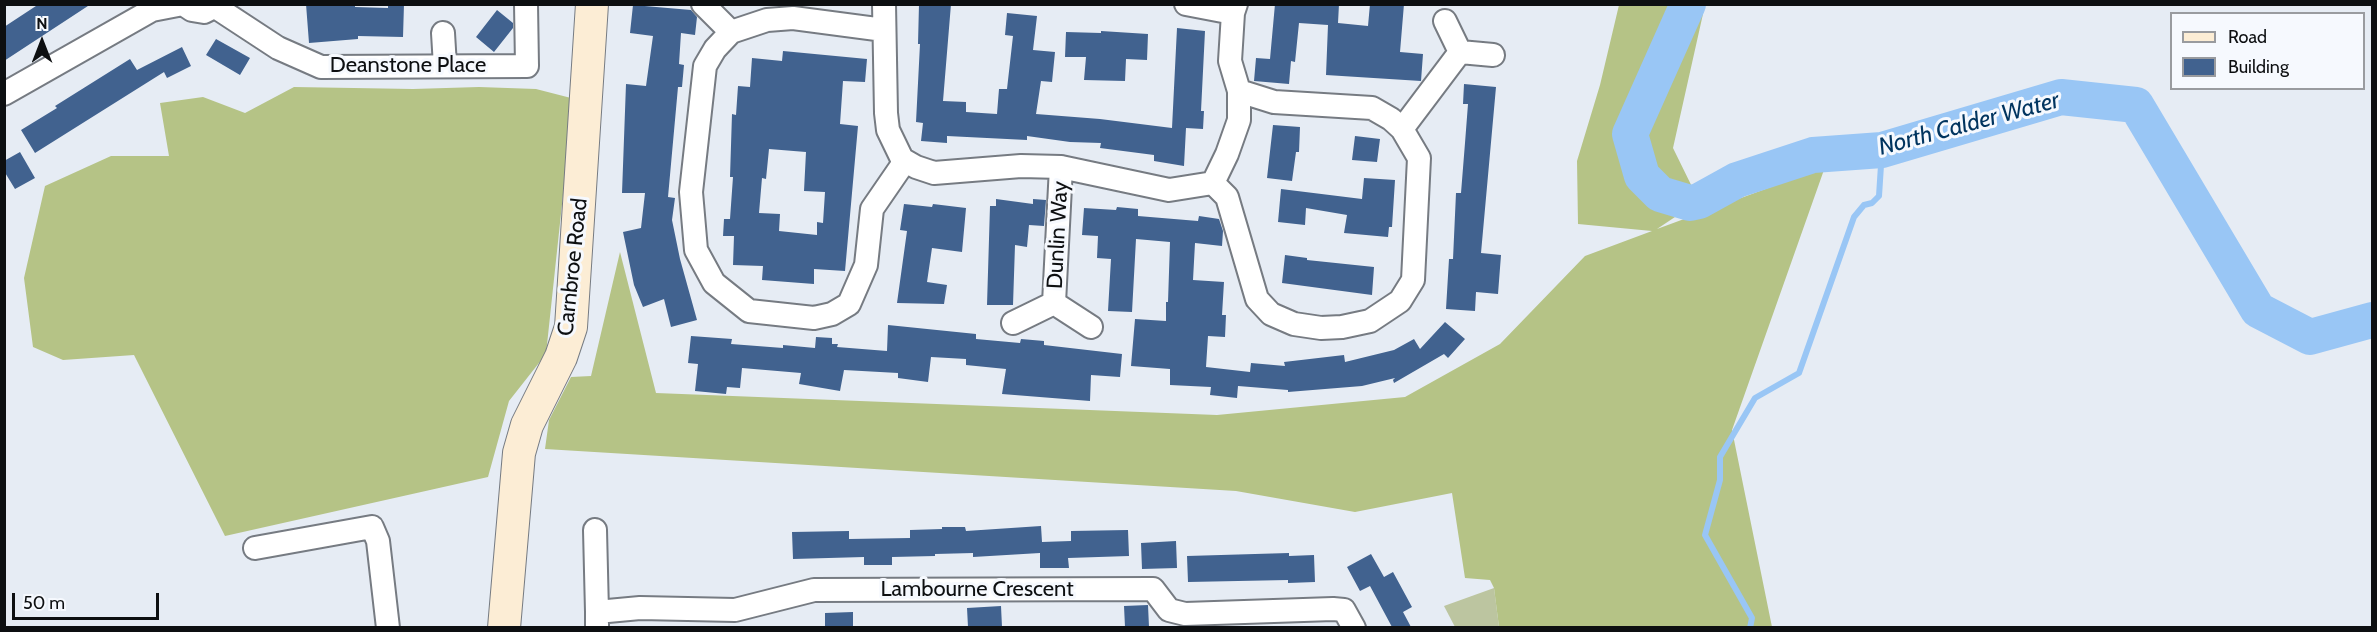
<!DOCTYPE html>
<style>
body{margin:0}
#map{position:relative;width:2377px;height:632px;overflow:hidden;background:#e6ecf4;font-family:Cabin,sans-serif}
canvas{display:block}
.frame{position:absolute;inset:0;border:6px solid #0d0f11;pointer-events:none}
.legend{position:absolute;left:2170px;top:12px;width:195px;height:78px;box-sizing:border-box;background:#f6f9fe;border:2px solid #999b9f;margin:0;padding:8px 10px;list-style:none;font-size:18px;color:#0d0f11}
.legend li{display:flex;align-items:center;gap:12px;height:30px}
.legend b{width:30px;border:2px solid #999b9f}
.north{position:absolute;left:12px;top:12px;width:60px;height:60px;-webkit-text-stroke:4px #f6f9fe;paint-order:stroke;rotate:0deg;font-size:16px;font-weight:700;line-height:24px;text-align:center;color:#0d0f11}
.north::after{content:'';display:block;margin:auto;width:21px;height:27px;background:#0d0f11;clip-path:polygon(50% 0,100% 100%,50% 72%,0 100%)}
.scale{position:absolute;left:12px;top:593px;width:147px;height:27px;box-sizing:border-box;border:3px solid #0d0f11;border-top:0;padding-left:8px;font-size:18px;line-height:21px;white-space:nowrap;color:#0d0f11;-webkit-text-stroke:4px #f6f9fe;paint-order:stroke}
</style>
<div id="map">
<canvas width="2377" height="632"></canvas>
<div class="frame"></div>
<ul class="legend">
<li><b style="height:8px;background:#fcedd5"></b>Road</li>
<li><b style="height:16px;background:#41628f"></b>Building</li>
</ul>
<div class="north">N</div>
<div class="scale">50 m</div>
</div>
<script>
const c = document.querySelector('canvas').getContext('2d');
c.lineJoin = 'round';
function fillPath(path, color) {
  c.fillStyle = color;
  c.fill(path, 'evenodd');
}
function shape(rows) {
  const path = new Path2D();
  for (const r of rows) {
    path.moveTo(r[0], r[1]);
    for (let i = 2; i < r.length; i += 2) path.lineTo(r[i], r[i + 1]);
  }
  return path;
}
function stroke(path, color, width, dash) {
  c.strokeStyle = color;
  c.lineWidth = width;
  c.lineCap = dash ? 'butt' : 'round';
  c.setLineDash(dash || []);
  c.stroke(path);
}
function write(font, color, halo, rows, align = 'center') {
  c.font = font + ' Cabin,sans-serif';
  c.lineWidth = 6;
  c.setLineDash([]);
  c.textBaseline = 'middle';
  c.strokeStyle = halo;
  c.fillStyle = color;
  for (const [text, x, y, turn = 0] of rows) {
    c.save();
    c.translate(x, y);
    c.rotate((+turn || 0) * Math.PI / 180);
    c.textAlign = isNaN(turn) ? turn : align;
    if (halo) c.strokeText(text, 0, 0);
    c.fillText(text, 0, 0);
    c.restore();
  }
}
const green = shape([
 [1494,588,1499,627,1455,627,1444,606]
]);
const forest = shape([
 [1619,5,1705,5,1673,148,1699,201,1657,229,1825,167,1732,430,1772,627,1499,627,1494,588,1490,580,1465,578,1452,493,1355,512,1236,491,545,449,549,420,571,377,591,376,620,252,656,393,1217,415,1405,397,1500,344,1585,256,1652,231,1578,224,1577,161,1600,85],
 [294,87,413,89,479,87,536,89,571,98,568,148,546,354,509,401,488,477,225,536,134,355,63,360,33,347,24,278,45,186,111,156,169,156,160,103,203,97,245,113]
]);
const stream = shape([
 [1750,628,1752,618,1705,535,1720,480,1720,457,1755,398,1799,373,1854,217,1864,205,1872,203,1879,196,1882,150]
]);
const river = shape([
 [1688,4,1630,134,1642,176,1660,194,1690,203,1699,201,1737,180,1813,155,1882,150,2061,97,2136,105,2258,310,2310,337,2372,320]
]);
const building = shape([
 [39,4,91,4,4,61,4,27],
 [306,4,355,4,355,7,388,8,388,4,404,4,403,37,358,36,358,39,309,43],
 [919,4,951,4,943,101,966,102,966,112,997,114,999,89,1007,89,1013,36,1005,35,1007,13,1037,16,1033,50,1055,52,1052,82,1041,81,1036,114,1100,119,1172,128,1177,28,1205,31,1201,111,1204,111,1203,129,1186,128,1184,166,1154,161,1154,155,1100,148,1101,143,1070,142,1027,136,1027,140,947,136,947,143,921,141,923,123,916,122,920,44,918,44],
 [1275,4,1339,4,1338,23,1368,26,1370,4,1404,4,1400,52,1423,54,1421,81,1326,75,1328,25,1299,23,1295,62,1291,61,1289,84,1254,81,1256,58,1270,59],
 [633,5,691,10,697,17,695,35,681,33,679,64,684,65,682,87,678,87,668,197,675,198,672,220,680,259,697,320,671,327,664,299,643,307,634,285,623,232,641,228,645,193,622,193,626,84,646,86,653,36,630,33],
 [497,10,513,23,513,28,494,52,476,37],
 [1101,31,1148,34,1147,60,1126,59,1125,81,1084,80,1086,57,1065,57,1066,32,1101,33],
 [216,39,250,58,240,75,206,55],
 [182,47,191,66,167,78,164,72,35,153,21,130,57,108,55,106,130,59,137,70],
 [783,51,867,59,865,82,843,81,840,124,858,126,845,271,814,269,814,284,762,280,763,266,733,265,734,236,723,236,724,219,730,219,733,177,730,177,732,114,736,115,738,86,750,87,752,58,782,61],
 [769,149,806,152,804,191,825,192,823,223,817,222,817,235,779,231,780,214,759,213,762,178,766,179],
 [1464,84,1496,87,1481,253,1501,255,1498,294,1476,292,1475,311,1446,309,1449,259,1453,259,1456,193,1461,193,1465,143,1468,104,1463,104],
 [1273,125,1300,127,1299,152,1296,152,1292,181,1267,178],
 [1355,136,1380,139,1377,162,1352,160],
 [20,152,35,178,15,189,4,171,4,161],
 [1364,178,1395,180,1392,227,1389,227,1388,237,1344,233,1347,215,1306,208,1305,225,1278,222,1281,189,1362,199],
 [996,199,1033,204,1033,199,1046,200,1044,226,1029,225,1027,247,1015,245,1013,305,987,305,990,206,996,206],
 [904,204,932,207,933,204,966,208,962,252,932,248,927,282,947,285,944,304,897,303,907,231,900,230],
 [1117,207,1138,209,1138,216,1198,221,1199,216,1219,219,1223,231,1222,246,1195,243,1193,280,1224,282,1222,315,1226,315,1225,337,1208,336,1206,367,1250,372,1251,363,1285,366,1284,362,1344,355,1345,362,1394,350,1414,339,1420,349,1445,322,1465,339,1448,358,1444,354,1394,383,1393,380,1395,378,1362,386,1288,392,1288,390,1238,386,1237,398,1210,395,1211,387,1170,385,1170,369,1131,366,1135,319,1166,321,1166,302,1168,302,1170,242,1136,239,1132,312,1108,311,1111,259,1097,258,1098,236,1082,235,1084,208,1116,210],
 [1285,255,1307,258,1307,260,1374,267,1372,295,1282,283],
 [888,325,976,334,976,339,1020,343,1021,339,1044,341,1044,345,1122,354,1120,377,1091,375,1090,401,1002,394,1006,369,966,365,966,359,931,357,928,382,898,378,898,373,844,370,840,391,799,384,801,373,742,368,740,388,727,387,726,394,695,391,698,364,688,363,691,336,732,339,731,344,783,348,783,345,815,348,816,337,832,338,832,344,838,344,837,347,887,351],
 [1041,526,1042,542,1071,541,1071,531,1128,530,1129,556,1068,558,1069,568,1040,568,1040,553,973,557,973,553,935,554,935,556,892,557,892,565,864,565,864,557,793,559,792,532,849,531,849,539,910,538,910,530,942,529,942,527,965,527,966,531],
 [1176,541,1177,568,1142,569,1141,543],
 [1289,553,1289,556,1314,555,1315,582,1288,583,1288,580,1188,582,1187,556],
 [1371,554,1384,577,1393,572,1412,607,1403,612,1411,627,1392,627,1370,586,1360,591,1347,567],
 [1148,605,1149,627,1125,627,1124,606],
 [1001,606,1002,627,968,627,967,608],
 [853,612,853,627,825,627,825,613]
]);
const street = shape([
 [703,4,731,32],
 [884,4,886,113,888,130,902,159,916,167,934,173,1021,166,1061,167,1169,190,1213,183,1227,154,1239,120,1239,91,1230,61,1233,13,1236,4],
 [1186,4,1233,13],
 [217,8,278,48,321,67,527,66,526,4],
 [152,10,183,4,192,10,204,12,220,4],
 [1445,21,1460,52,1493,55],
 [884,30,793,18,767,20,731,32,715,49,705,66,691,192,696,250,714,283,749,311,814,318,832,314,849,304,866,265,872,209,905,161],
 [443,33,445,66],
 [4,94,152,10,157,4],
 [1402,129,1460,52],
 [1213,183,1227,197,1257,299,1271,314,1294,324,1321,328,1342,327,1370,321,1400,301,1413,280,1419,158,1402,129,1391,119,1372,108,1274,102,1239,91],
 [1054,303,1061,167],
 [1013,323,1054,303,1091,327],
 [595,530,597,612],
 [255,548,372,527,378,541,388,628],
 [597,628,597,612,640,608,735,610,814,590,1153,589,1169,610,1185,614,1333,609,1344,610,1354,628]
]);
const secondary = shape([
 [504,628,519,453,527,425,561,357,571,327,592,4]
]);
const streetNames = [
 ["Deanstone Place",408,66],
 ["Dunlin Way",1058,235,-87],
 ["Carnbroe Road",573,267,-84],
 ["Lambourne Crescent",977,590]
];
const waterNames = [
 ["North Calder Water",1969,124,-15]
];
fillPath(green, '#bcc5a0');
fillPath(forest, '#b5c386');
stroke(stream, '#99c6f5', 6);
stroke(river, '#99c6f5', 36);
fillPath(building, '#41628f');
stroke(street, '#767b82', 26);
stroke(secondary, '#767b82', 34);
stroke(street, '#fff', 22);
stroke(secondary, '#fcedd5', 32);
write('22px', '#0d0f11', '#f6f9fe', streetNames);
write('italic 24px', '#00345f', '#f6f9fe', waterNames);
</script>
